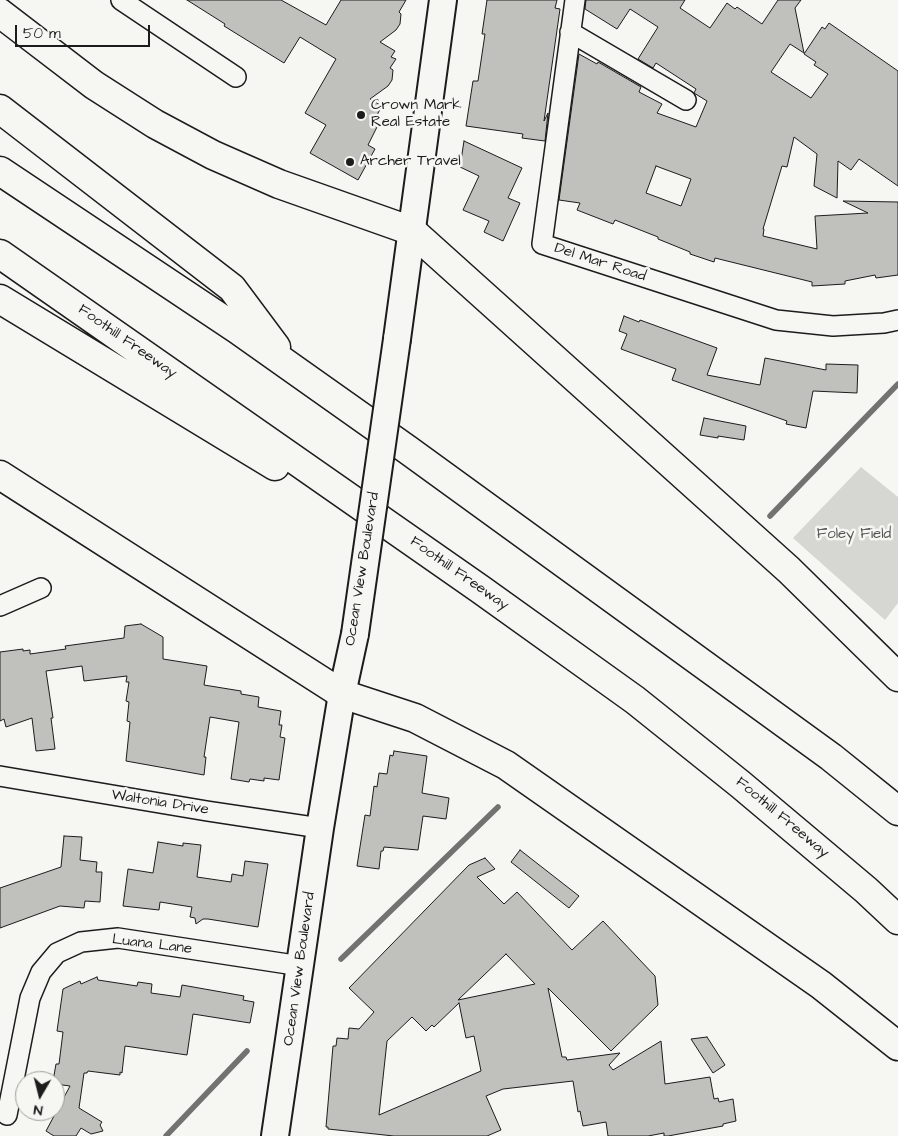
<!DOCTYPE html>
<style>
body{margin:0}
#map{position:relative;width:898px;height:1136px;overflow:hidden;background:#f6f6f2;font-family:"Architects Daughter",sans-serif}
canvas{display:block}
.north{position:absolute;left:15px;top:1071px;width:50px;height:50px;box-sizing:border-box;background:#f6f6f2;border:1px solid #9f9f9c;border-radius:50%;rotate:188deg;font-size:14px;font-weight:700;line-height:20px;text-align:center;color:#1c1c1c}
.north::after{content:'';display:block;margin:auto;width:18px;height:22px;background:#1c1c1c;clip-path:polygon(50% 0,100% 100%,50% 72%,0 100%)}
.scale{position:absolute;left:15px;top:25px;width:135px;height:22px;box-sizing:border-box;border:2px solid #1c1c1c;border-top:0;padding-left:6px;font-size:15px;line-height:18px;white-space:nowrap;color:#1c1c1c;-webkit-text-stroke:4px #f6f6f2;paint-order:stroke}
</style>
<div id="map">
<canvas width="898" height="1136"></canvas>
<div class="north">N</div>
<div class="scale">50 m</div>
</div>
<script>
const c = document.querySelector('canvas').getContext('2d');
c.lineJoin = 'round';
function fillPath(path, color) {
  c.fillStyle = color;
  c.fill(path, 'evenodd');
}
function shape(rows) {
  const path = new Path2D();
  for (const r of rows) {
    path.moveTo(r[0], r[1]);
    for (let i = 2; i < r.length; i += 2) path.lineTo(r[i], r[i + 1]);
  }
  return path;
}
function stroke(path, color, width, dash) {
  c.strokeStyle = color;
  c.lineWidth = width;
  c.lineCap = dash ? 'butt' : 'round';
  c.setLineDash(dash || []);
  c.stroke(path);
}
function write(font, color, halo, rows, align = 'center') {
  c.font = font + ' "Architects Daughter",sans-serif';
  c.lineWidth = 5;
  c.setLineDash([]);
  c.textBaseline = 'middle';
  c.strokeStyle = halo;
  c.fillStyle = color;
  for (const [text, x, y, turn = 0] of rows) {
    c.save();
    c.translate(x, y);
    c.rotate((+turn || 0) * Math.PI / 180);
    c.textAlign = isNaN(turn) ? turn : align;
    if (halo) c.strokeText(text, 0, 0);
    c.fillText(text, 0, 0);
    c.restore();
  }
}
const green = shape([
 [861,467,898,497,898,603,885,620,793,538]
]);
const stream = shape([
 [770,516,898,384],
 [341,959,498,807],
 [166,1136,247,1051]
]);
const building = shape([
 [187,0,281,0,326,25,341,0,406,0,399,12,401,14,400,24,396,30,380,42,395,51,391,57,396,59,390,68,393,70,392,80,388,86,370,99,382,106,372,124,377,127,368,145,375,149,358,180,310,153,326,125,305,113,336,59,300,37,284,63,224,26,225,24,187,0],
 [487,0,557,0,555,8,560,9,544,121,548,113,545,141,522,138,523,134,466,126,473,81,478,81,485,34,482,34,487,0],
 [586,0,685,0,680,8,710,28,727,3,735,9,737,7,762,24,778,0,801,0,795,8,804,53,790,44,771,72,811,98,828,74,814,65,816,62,804,54,822,27,825,29,829,23,898,71,898,186,859,159,851,170,838,161,837,198,814,186,817,154,794,137,787,167,782,166,763,229,764,229,763,236,817,249,815,216,868,213,843,201,898,202,898,275,876,278,875,275,845,281,845,284,812,286,812,282,715,258,714,262,690,254,690,252,658,239,658,237,615,220,613,224,577,210,580,203,559,200,579,54,597,64,598,62,641,87,639,92,662,104,657,113,696,127,707,101,694,93,696,89,656,63,653,68,638,59,658,27,630,9,617,29,585,9,586,0],
 [656,166,691,179,681,206,646,193,656,166],
 [464,141,522,168,508,198,520,203,503,241,484,232,489,221,463,210,479,176,460,167,464,141],
 [624,316,639,322,640,320,717,348,707,375,760,385,765,358,826,370,826,364,858,365,857,393,813,391,806,428,786,424,787,421,672,380,676,369,621,349,627,334,619,331,624,316],
 [704,418,746,426,744,440,718,436,718,438,700,435,704,418],
 [141,624,163,637,163,659,207,666,204,685,241,691,241,694,259,697,258,707,281,711,279,725,282,725,280,737,285,738,279,780,264,778,264,781,250,779,249,782,231,779,239,722,210,717,204,757,206,757,204,775,126,761,130,722,127,721,129,702,126,701,129,682,126,682,127,676,84,681,82,666,46,671,53,718,51,718,55,749,36,751,32,718,6,727,4,719,0,721,0,652,23,649,23,651,30,650,30,654,66,649,65,646,124,638,125,626,141,624],
 [394,751,427,756,422,793,449,798,446,819,423,816,418,850,384,847,383,851,381,851,379,869,357,866,365,815,370,816,374,786,377,787,379,773,387,774,390,755,393,756,394,751],
 [64,836,82,837,80,860,97,862,96,872,102,872,100,902,85,901,84,908,60,906,0,928,0,888,61,867,64,836],
 [158,842,183,846,183,843,201,845,197,877,231,882,232,874,243,876,245,861,268,864,258,927,208,919,203,919,196,924,195,918,190,917,192,907,160,902,159,910,123,906,128,869,153,873,158,842],
 [520,850,579,896,569,908,511,862,520,850],
 [485,858,495,869,477,877,504,904,517,892,572,950,603,921,655,976,658,1005,611,1051,548,988,562,1057,566,1057,567,1060,620,1053,609,1065,613,1070,661,1041,665,1084,710,1077,714,1099,718,1098,719,1102,733,1099,736,1121,723,1124,723,1126,668,1136,664,1136,664,1133,648,1136,608,1136,606,1122,583,1126,580,1111,578,1112,573,1081,503,1089,486,1096,501,1130,487,1136,394,1136,328,1129,328,1127,326,1127,333,1046,336,1046,337,1038,348,1039,349,1028,359,1029,374,1012,349,988,469,865,485,858],
 [506,954,535,984,458,1000,506,954],
 [459,1003,466,1038,474,1036,481,1071,379,1115,387,1041,412,1017,426,1031,432,1025,434,1027,459,1003],
 [97,977,98,980,137,986,138,982,152,984,151,993,180,997,182,985,244,996,243,1000,254,1002,250,1023,193,1014,187,1055,125,1046,122,1073,120,1072,120,1075,88,1071,87,1073,84,1073,79,1108,102,1122,100,1125,103,1131,91,1134,81,1128,76,1136,54,1136,46,1131,70,1086,55,1084,55,1081,53,1081,56,1064,59,1064,63,1032,57,1031,63,989,80,981,81,984,97,977],
 [707,1037,725,1065,713,1073,691,1039,707,1037]
]);
const minor = shape([
 [121,0,236,77],
 [575,0,542,244,776,320,833,326,884,323,898,320],
 [570,32,686,100],
 [0,606,41,588],
 [0,776,207,811,320,828],
 [7,1115,30,998,41,972,57,953,81,942,118,938,301,966]
]);
const secondary = shape([
 [397,339,443,0],
 [275,1136,320,828,342,694,355,634]
]);
const motorway = shape([
 [0,13,94,85,155,124,213,155,279,184,412,231,789,570,898,677],
 [0,109,232,288,276,347],
 [0,171,237,329,408,450,831,757,898,811],
 [0,254,480,589,635,700,740,784,866,890,898,920],
 [0,299,275,466],
 [0,475,342,694,415,718,506,765,821,985,898,1046]
]);
const secondaryBridge = shape([
 [355,634,397,339]
]);
const markers = [
 [361,115,5,"#1c1c1c"],
 [350,162,5,"#1c1c1c"]
];
const poiNames = [
 ["Crown Mark",371,106],
 ["Real Estate",371,123],
 ["Archer Travel",360,162]
];
const streetNames = [
 ["Del Mar Road",600,263,18],
 ["Foothill Freeway",127,342,35],
 ["Ocean View Boulevard",363,569,-81],
 ["Foothill Freeway",459,574,35],
 ["Waltonia Drive",160,803,9],
 ["Foothill Freeway",782,818,40],
 ["Luana Lane",152,945,7],
 ["Ocean View Boulevard",300,969,-82]
];
const parkNames = [
 ["Foley Field",854,535]
];
fillPath(green, '#d6d6d2');
stroke(stream, '#727271', 5.5);
fillPath(building, '#c0c0bd');
stroke(building, '#1c1c1c', 1);
stroke(minor, '#1c1c1c', 22);
stroke(secondary, '#1c1c1c', 30);
stroke(motorway, '#1c1c1c', 31);
stroke(minor, '#f6f6f2', 19);
stroke(secondary, '#f6f6f2', 26);
stroke(motorway, '#f6f6f2', 28);
stroke(secondaryBridge, '#1c1c1c', 30, []);
stroke(secondaryBridge, '#f6f6f2', 26);
for (const [x, y, r, color] of markers) {
  const dot = new Path2D();
  dot.arc(x, y, r, 0, 2 * Math.PI);
  c.fillStyle = color;
  c.fill(dot);
  stroke(dot, '#f6f6f2', 2);
}
write('15px', '#1c1c1c', '#f6f6f2', poiNames, 'left');
write('15px', '#1c1c1c', '#f6f6f2', streetNames);
write('15px', '#545453', '#f6f6f2', parkNames);
</script>
